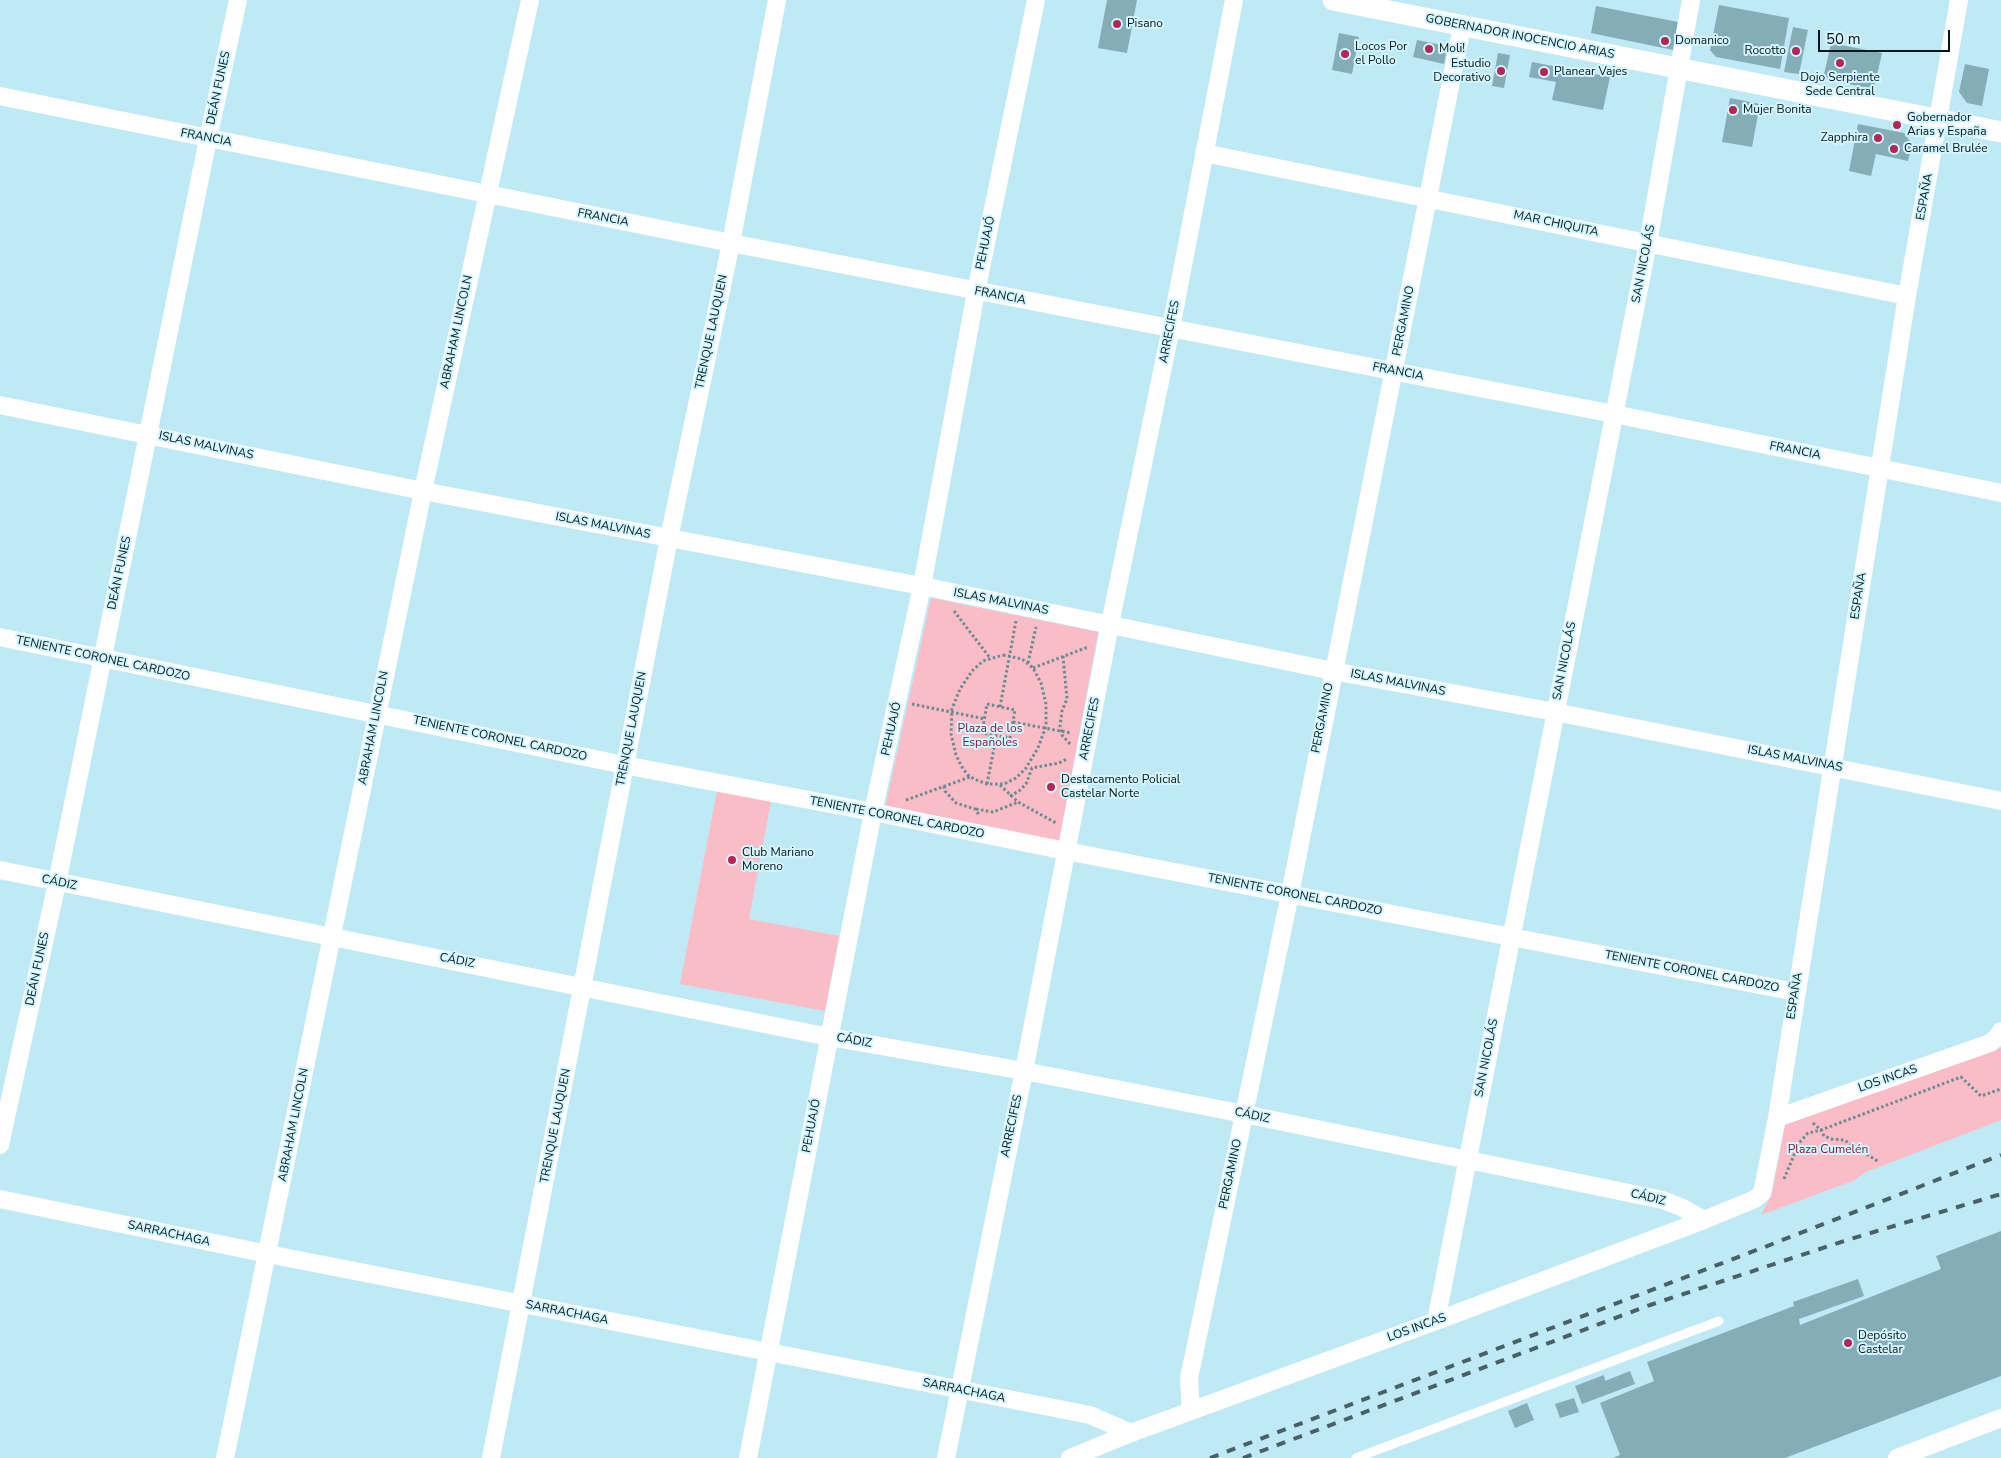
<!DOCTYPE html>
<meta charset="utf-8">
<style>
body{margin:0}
#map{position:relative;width:2001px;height:1458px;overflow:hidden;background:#bfe9f4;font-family:"Nunito Sans",sans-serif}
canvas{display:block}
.scale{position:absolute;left:1818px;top:30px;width:132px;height:22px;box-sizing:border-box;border:2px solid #061519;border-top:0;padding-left:6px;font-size:15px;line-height:18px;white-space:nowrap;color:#061519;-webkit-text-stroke:4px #d3f5fe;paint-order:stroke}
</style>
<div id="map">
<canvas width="2001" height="1458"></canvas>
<div class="scale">50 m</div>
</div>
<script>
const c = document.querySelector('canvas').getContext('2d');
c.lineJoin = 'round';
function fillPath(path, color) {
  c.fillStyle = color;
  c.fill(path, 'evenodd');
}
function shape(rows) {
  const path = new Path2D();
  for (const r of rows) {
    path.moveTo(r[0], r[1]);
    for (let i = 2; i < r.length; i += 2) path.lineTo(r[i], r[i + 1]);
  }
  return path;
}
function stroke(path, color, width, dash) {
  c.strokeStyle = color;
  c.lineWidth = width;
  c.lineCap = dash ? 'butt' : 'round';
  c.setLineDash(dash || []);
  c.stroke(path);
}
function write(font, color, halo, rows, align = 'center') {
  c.font = font + ' "Nunito Sans",sans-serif';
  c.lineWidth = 4;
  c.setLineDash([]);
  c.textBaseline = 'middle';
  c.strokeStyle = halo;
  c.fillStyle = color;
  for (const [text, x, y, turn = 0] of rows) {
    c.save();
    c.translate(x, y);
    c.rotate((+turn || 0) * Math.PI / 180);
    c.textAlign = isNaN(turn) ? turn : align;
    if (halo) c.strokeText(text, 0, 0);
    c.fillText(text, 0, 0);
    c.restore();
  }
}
const green = shape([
 [931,598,1098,632,1059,842,885,808],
 [717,791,771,801,749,919,839,936,825,1011,680,984],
 [2001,1048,2001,1120,1866,1172,1855,1180,1761,1215,1772,1194,1785,1124]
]);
const building = shape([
 [1107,0,1137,0,1127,53,1098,48],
 [1719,5,1789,18,1780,69,1716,57,1710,50],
 [1596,6,1678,22,1673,50,1591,33],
 [1793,27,1808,30,1799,74,1784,72],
 [1339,33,1359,37,1352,74,1332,70],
 [1417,40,1442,45,1446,53,1444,64,1413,57],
 [1831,43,1882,53,1874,89,1823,79],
 [1498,53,1510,55,1504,88,1492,86],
 [1532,62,1610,77,1603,110,1552,100,1556,82,1529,77],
 [1965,64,1989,69,1982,106,1967,103,1959,92],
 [1730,98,1760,104,1752,147,1722,142],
 [1858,124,1904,133,1912,144,1908,161,1876,154,1871,176,1849,171],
 [2001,1231,2001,1376,1785,1458,1613,1458,1620,1455,1600,1403,1654,1381,1647,1362,1794,1306,1793,1302,1858,1279,1864,1296,1799,1319,1800,1325,1941,1269,1936,1256],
 [1630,1371,1635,1384,1582,1404,1575,1386,1604,1375,1605,1381],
 [1574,1398,1579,1412,1560,1418,1555,1404],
 [1527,1403,1534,1420,1515,1428,1508,1411]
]);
const path = shape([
 [954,611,990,658],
 [1003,655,1022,659,1033,668,1041,683,1046,704,1046,726,1038,748,1026,768,1016,778,1004,784,987,784,974,779,968,775,963,769,956,755,951,734,952,709,960,689,972,671,983,661,1003,655],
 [1063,656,1067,699,1062,711,1060,726,1062,735,1070,744],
 [1028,663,1036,627],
 [1033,668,1088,647],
 [912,704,985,719],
 [987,704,1015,710,1010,738,982,733,987,704],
 [1000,707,1016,621],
 [1013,722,1071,733],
 [990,735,989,742,1002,744,1003,737],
 [987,784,995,743],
 [1000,785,1018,802,1056,823],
 [944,786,945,791,956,803,975,809,980,816],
 [1010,796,1019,791,1026,784,1032,768,1059,763,1067,759],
 [906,800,970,777],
 [976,809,993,812,1018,802],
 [1813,1123,1821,1130,1961,1077,1981,1096,2001,1089],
 [1784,1179,1799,1143,1808,1133,1821,1130,1824,1136,1831,1139,1844,1140,1879,1162]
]);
const service = shape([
 [1356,1458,1719,1321]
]);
const minor = shape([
 [0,96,731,243,1614,414,2001,493],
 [1204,153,1907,296],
 [0,405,423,491,937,589,1333,671,1555,712,2001,801],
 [0,637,624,765,873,812,1066,851,1796,992],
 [0,870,829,1037,1024,1071,1244,1114,1663,1200,1683,1208,1704,1220],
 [1777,1118,1990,1043,1997,1037,2001,1031],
 [0,1145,57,883,208,139,238,0],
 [0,1199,268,1254,1090,1415,1131,1433],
 [1436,1321,1648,243,1691,0],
 [1191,1411,1189,1378,1192,1364,1290,894,1462,26],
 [225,1458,423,491,530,0],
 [491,1458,669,538,731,243,777,0],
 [748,1458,873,812,922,586,976,292,1036,0],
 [946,1458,1024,1071,1110,624,1171,328,1234,0],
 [1070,1458,1131,1433,1436,1321,1704,1220,1755,1199,1762,1193,1777,1118,1907,296,1959,0],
 [1897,1458,2001,1418]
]);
const tertiary = shape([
 [1333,0,2001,132]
]);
const rail = shape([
 [1210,1458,1762,1248,2001,1155],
 [1243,1458,1650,1305,1844,1241,2001,1194]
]);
const markers = [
 [1117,24,5,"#b52555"],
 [1665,41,5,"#b52555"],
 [1429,49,5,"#b52555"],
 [1796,51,5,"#b52555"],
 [1345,54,5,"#b52555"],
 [1840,63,5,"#b52555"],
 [1501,71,5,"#b52555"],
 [1544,72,5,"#b52555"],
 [1733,110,5,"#b52555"],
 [1897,125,5,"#b52555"],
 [1878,138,5,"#b52555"],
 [1894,149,5,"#b52555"],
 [1051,787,5,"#b52555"],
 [732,860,5,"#b52555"],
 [1848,1343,5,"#b52555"]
];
const poiNames = [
 ["Pisano",1127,24],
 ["Domanico",1675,41],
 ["Locos Por",1355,47],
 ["el Pollo",1355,61],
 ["Moli!",1439,49],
 ["Rocotto",1786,51,"right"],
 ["Estudio",1491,64,"right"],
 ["Decorativo",1491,78,"right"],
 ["Planear Vajes",1554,72],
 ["Dojo Serpiente",1840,78,"center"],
 ["Sede Central",1840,92,"center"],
 ["Mujer Bonita",1743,110],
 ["Gobernador",1907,118],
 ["Arias y España",1907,132],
 ["Zapphira",1868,138,"right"],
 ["Caramel Brulée",1904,149],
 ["Destacamento Policial",1061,780],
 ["Castelar Norte",1061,794],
 ["Club Mariano",742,853],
 ["Moreno",742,867],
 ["Depósito",1858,1336],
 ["Castelar",1858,1350]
];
const streetNames = [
 ["GOBERNADOR INOCENCIO ARIAS",1520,37,11],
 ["DEÁN FUNES",219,88,-78],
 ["FRANCIA",206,138,11],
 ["ESPAÑA",1925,197,-80],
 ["FRANCIA",603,218,11],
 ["MAR CHIQUITA",1556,224,12],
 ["PEHUAJÓ",986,243,-78],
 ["SAN NICOLÁS",1644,264,-79],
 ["FRANCIA",1000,296,11],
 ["PERGAMINO",1404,321,-79],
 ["ABRAHAM LINCOLN",457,332,-78],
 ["TRENQUE LAUQUEN",712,332,-78],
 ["ARRECIFES",1170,332,-79],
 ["FRANCIA",1398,372,11],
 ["ISLAS MALVINAS",206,446,12],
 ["FRANCIA",1795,451,11],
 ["ISLAS MALVINAS",603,526,11],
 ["DEÁN FUNES",120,573,-78],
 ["ESPAÑA",1859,596,-81],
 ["ISLAS MALVINAS",1001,602,11],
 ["TENIENTE CORONEL CARDOZO",103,659,12],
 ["SAN NICOLÁS",1565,661,-79],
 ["ISLAS MALVINAS",1398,683,11],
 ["PERGAMINO",1323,718,-79],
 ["ABRAHAM LINCOLN",374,728,-79],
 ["TRENQUE LAUQUEN",632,729,-79],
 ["PEHUAJÓ",892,729,-77],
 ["ARRECIFES",1090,729,-79],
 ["TENIENTE CORONEL CARDOZO",500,739,12],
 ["ISLAS MALVINAS",1795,759,11],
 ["TENIENTE CORONEL CARDOZO",897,818,11],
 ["CÁDIZ",59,883,12],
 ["TENIENTE CORONEL CARDOZO",1295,895,11],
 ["CÁDIZ",457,961,11],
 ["DEÁN FUNES",38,969,-78],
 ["TENIENTE CORONEL CARDOZO",1692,972,11],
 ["ESPAÑA",1795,996,-81],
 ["CÁDIZ",854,1041,10],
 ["SAN NICOLÁS",1487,1058,-79],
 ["LOS INCAS",1888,1079,-19],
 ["CÁDIZ",1252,1116,12],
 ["ABRAHAM LINCOLN",294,1125,-79],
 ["TRENQUE LAUQUEN",556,1126,-79],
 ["PEHUAJÓ",812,1126,-79],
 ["ARRECIFES",1012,1126,-78],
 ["PERGAMINO",1231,1174,-78],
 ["CÁDIZ",1648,1198,13],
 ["SARRACHAGA",169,1234,12],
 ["SARRACHAGA",567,1313,11],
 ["LOS INCAS",1417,1328,-20],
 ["SARRACHAGA",964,1391,11]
];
const parkNames = [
 ["Plaza de los",990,729],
 ["Españoles",990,743],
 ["Plaza Cumelén",1828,1150]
];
fillPath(green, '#fabdc8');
fillPath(building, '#85adb8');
stroke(path, '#6b8990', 3, [2.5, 2.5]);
stroke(service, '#fff', 9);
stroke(minor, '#fff', 18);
stroke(tertiary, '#fff', 21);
stroke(rail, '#486167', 4, [9, 9]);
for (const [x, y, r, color] of markers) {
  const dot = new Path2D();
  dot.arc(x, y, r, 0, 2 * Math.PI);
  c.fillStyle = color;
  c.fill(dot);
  stroke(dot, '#d3f5fe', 2);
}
write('12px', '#061519', '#d3f5fe', poiNames, 'left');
write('12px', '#061519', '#d3f5fe', streetNames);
write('12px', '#761936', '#d3f5fe', parkNames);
</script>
